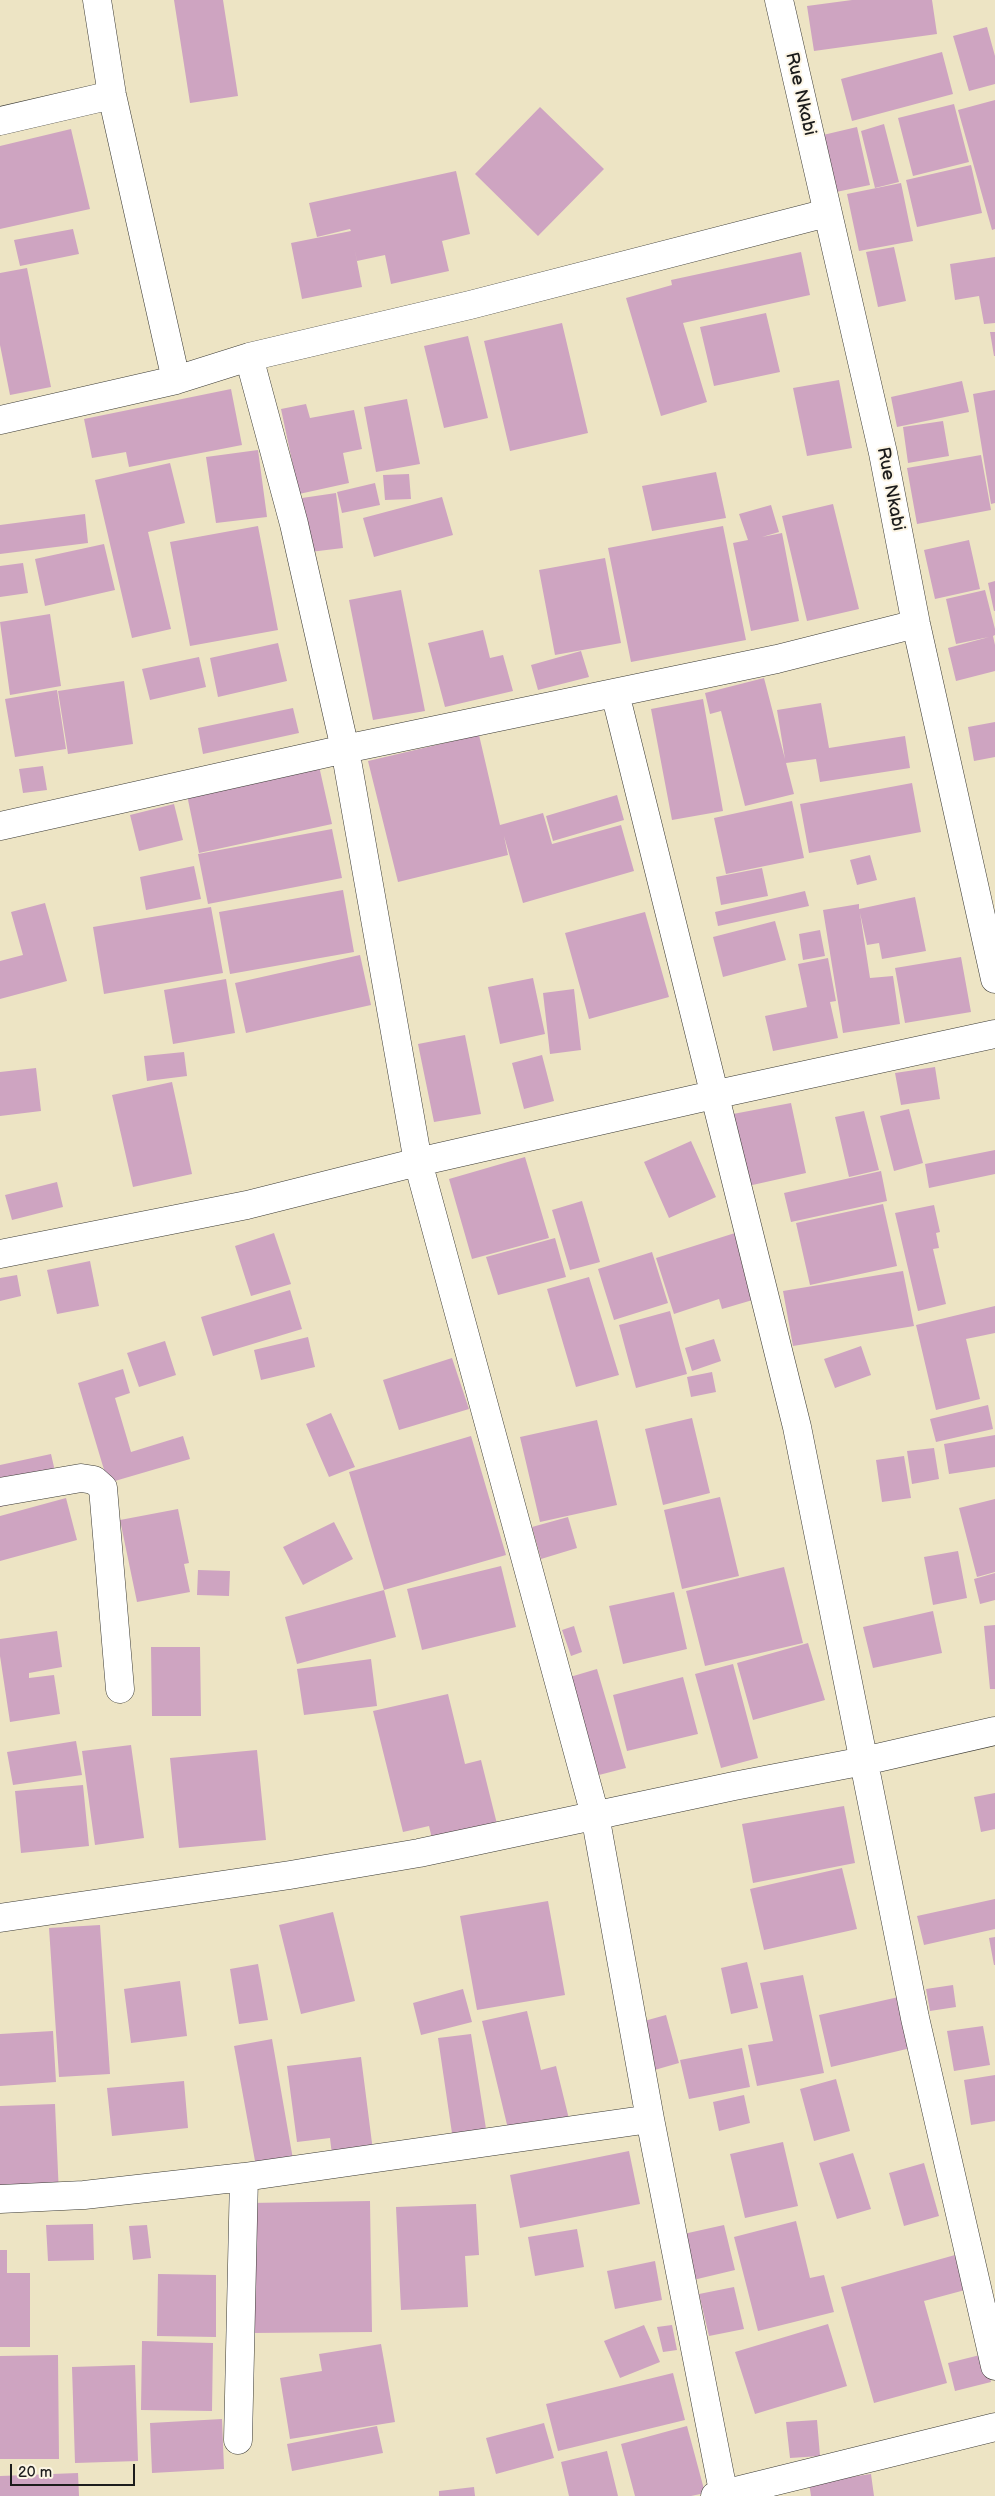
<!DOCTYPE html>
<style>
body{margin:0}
#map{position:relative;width:995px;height:2496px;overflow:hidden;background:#ede4c4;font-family:"Balsamiq Sans",sans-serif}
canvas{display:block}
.scale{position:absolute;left:10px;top:2464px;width:125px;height:22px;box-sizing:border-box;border:2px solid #1c1c1c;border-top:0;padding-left:6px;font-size:15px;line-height:18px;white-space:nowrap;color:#1c1c1c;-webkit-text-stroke:4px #fcf5e5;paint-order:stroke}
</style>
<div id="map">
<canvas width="995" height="2496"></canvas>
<div class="scale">20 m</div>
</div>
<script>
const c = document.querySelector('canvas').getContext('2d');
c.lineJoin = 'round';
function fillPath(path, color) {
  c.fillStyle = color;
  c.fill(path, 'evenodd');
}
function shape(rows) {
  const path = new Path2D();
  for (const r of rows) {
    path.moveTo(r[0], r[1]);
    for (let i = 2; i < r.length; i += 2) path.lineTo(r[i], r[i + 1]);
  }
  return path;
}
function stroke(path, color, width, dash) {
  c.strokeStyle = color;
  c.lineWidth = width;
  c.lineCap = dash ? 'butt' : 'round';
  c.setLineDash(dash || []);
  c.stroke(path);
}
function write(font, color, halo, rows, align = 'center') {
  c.font = font + ' "Balsamiq Sans",sans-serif';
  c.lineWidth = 4;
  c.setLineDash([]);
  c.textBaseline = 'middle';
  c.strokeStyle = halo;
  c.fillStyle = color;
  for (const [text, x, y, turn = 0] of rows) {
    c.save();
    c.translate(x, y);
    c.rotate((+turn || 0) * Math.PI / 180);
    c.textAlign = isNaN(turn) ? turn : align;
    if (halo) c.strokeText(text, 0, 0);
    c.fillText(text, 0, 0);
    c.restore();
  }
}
const building = shape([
 [174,0,223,0,238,96,190,103],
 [852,0,932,0,937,34,814,51,807,6],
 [987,27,995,56,995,84,969,91,953,36],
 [942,52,953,94,852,121,841,79],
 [995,100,995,229,992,230,958,110],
 [954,104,969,162,913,176,898,118],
 [540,107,604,169,538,236,475,174],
 [884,124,899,182,875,188,861,131],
 [857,127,870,185,836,192,823,135],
 [71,129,90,209,0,229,0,146],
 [971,165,982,213,917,227,906,180],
 [456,171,470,234,442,241,449,271,391,284,385,255,357,261,354,246,362,287,302,299,291,243,351,231,350,229,317,237,309,203],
 [901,183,913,241,859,251,847,194],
 [73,229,79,254,20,266,14,240],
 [894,247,906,301,878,307,866,252],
 [801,252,810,295,683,323,707,402,661,416,626,298,672,285,671,280],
 [995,257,995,323,984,324,979,296,955,300,950,264],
 [27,268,51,387,10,395,0,345,0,273],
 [766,313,780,372,714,386,700,327],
 [562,323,588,433,510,451,484,341],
 [990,332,995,332,995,356,994,356],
 [468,336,488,418,444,428,424,346],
 [839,380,852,448,807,456,793,388],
 [962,381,969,412,897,427,891,397],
 [231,389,242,445,129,467,126,452,92,458,84,419],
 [995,390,995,503,991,504,973,394],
 [407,399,420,464,376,472,364,407],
 [306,404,310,418,354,410,362,449,343,453,349,483,299,494,281,409],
 [943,421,949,456,908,463,903,427],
 [258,450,267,517,216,523,206,457],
 [981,455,991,510,917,524,907,468],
 [170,463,185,523,148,532,171,629,132,638,95,480],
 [716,472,726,518,652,531,642,486],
 [409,474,411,499,385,500,383,475],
 [375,483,380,505,342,513,337,492],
 [336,493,343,548,310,552,302,498],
 [442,497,453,535,374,557,363,518],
 [833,504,859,609,807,621,782,516],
 [771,505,779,532,762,537,782,533,799,621,751,631,733,543,748,540,739,514],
 [85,514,88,543,0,554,0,525],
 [258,526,278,630,190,646,170,542],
 [723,526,746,640,631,662,608,548],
 [969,540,980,589,935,599,924,550],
 [104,544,115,590,45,606,35,559],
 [605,558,621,643,555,655,539,570],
 [23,563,28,593,0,597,0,566],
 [995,581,995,611,994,611,988,583],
 [401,590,425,711,373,720,349,600],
 [985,590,995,629,995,635,993,636,995,645,995,671,956,681,948,648,989,637,956,644,946,599],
 [50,614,61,686,10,695,0,622],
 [483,630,490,658,503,655,513,691,445,707,428,643],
 [278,643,287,681,218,697,210,658],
 [581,651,589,677,538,690,531,665],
 [199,657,206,687,150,700,142,669],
 [764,678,785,759,777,710,821,703,829,748,905,736,910,768,820,782,816,759,786,763,794,794,745,806,721,711,710,714,705,693],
 [124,681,133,744,68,754,58,691],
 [57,690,66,749,15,757,5,699],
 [703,699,723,811,672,820,651,709],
 [293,708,299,733,203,754,198,728],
 [995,722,995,757,974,761,968,727],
 [479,735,500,825,543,813,552,844,621,825,634,871,523,903,504,836,508,855,398,882,368,761],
 [43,766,47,790,23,793,19,769],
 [319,766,332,824,199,853,187,795],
 [912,783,921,832,809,853,800,804],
 [617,795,624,820,553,841,546,816],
 [792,801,804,858,726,874,714,818],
 [174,804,183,840,139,851,130,815],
 [332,829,342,878,208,904,198,854],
 [870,855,877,880,857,885,850,860],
 [194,866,201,899,146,910,140,877],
 [762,868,768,896,721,905,716,877],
 [343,890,354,952,230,974,219,912],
 [805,891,809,906,718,926,715,912],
 [915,897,926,951,882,959,879,943,867,945,860,913,870,978,893,976,900,1024,843,1033,823,910,859,904,859,909],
 [45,903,67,981,0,999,0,961,23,955,11,912],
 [211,907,223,973,104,994,93,927],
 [645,912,669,997,589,1019,565,933],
 [775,921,786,960,723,977,713,937],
 [820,930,825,956,803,960,799,934],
 [360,955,371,1005,246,1033,235,983],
 [961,957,971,1012,905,1023,895,968],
 [828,958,836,1001,830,1002,838,1038,773,1051,765,1016,812,1006,807,1007,798,964],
 [533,978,545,1034,500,1044,488,987],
 [226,979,235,1033,173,1044,164,990],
 [574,989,581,1050,550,1054,543,993],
 [465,1035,481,1114,434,1122,418,1044],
 [184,1052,187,1076,147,1081,144,1056],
 [542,1055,554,1101,524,1109,512,1063],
 [935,1067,940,1099,901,1105,895,1073],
 [36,1068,41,1111,0,1116,0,1072],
 [172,1082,192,1174,133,1187,112,1095],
 [791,1103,806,1173,748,1186,733,1114],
 [909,1109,923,1163,894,1171,880,1116],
 [864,1111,879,1170,849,1177,835,1117],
 [691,1141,716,1197,669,1218,644,1162],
 [995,1150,995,1174,929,1188,925,1164],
 [525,1157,549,1238,472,1259,449,1179],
 [881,1171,887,1201,791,1222,784,1193],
 [57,1182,63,1207,12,1220,5,1195],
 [582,1201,600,1262,570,1270,552,1210],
 [883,1204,897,1266,810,1285,796,1223],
 [934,1205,940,1232,936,1233,939,1248,933,1249,946,1304,918,1311,895,1213],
 [274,1233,291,1284,251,1296,235,1246],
 [735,1233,756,1299,722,1309,719,1299,674,1314,656,1258],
 [555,1238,566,1277,498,1295,486,1257],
 [652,1252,668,1303,614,1320,598,1269],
 [90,1261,99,1306,57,1314,47,1270],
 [903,1271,914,1326,793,1346,783,1291],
 [17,1275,21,1296,0,1301,0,1278],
 [589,1277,619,1375,576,1387,547,1289],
 [290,1290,302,1329,213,1356,201,1317],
 [995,1306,995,1333,966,1339,980,1399,936,1410,916,1325],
 [670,1311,687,1374,636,1388,619,1325],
 [308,1337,315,1367,261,1380,254,1350],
 [714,1339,721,1361,692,1371,685,1348],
 [165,1341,176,1375,139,1387,127,1353],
 [861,1346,871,1375,835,1388,824,1359],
 [452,1358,469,1409,399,1430,383,1380],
 [123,1369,130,1393,115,1398,131,1452,183,1436,190,1459,108,1483,78,1383],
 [712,1372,716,1392,691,1397,687,1377],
 [988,1405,993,1429,936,1442,930,1419],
 [331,1413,355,1467,329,1477,306,1424],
 [692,1418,710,1493,663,1505,645,1429],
 [597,1420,617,1505,540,1522,520,1437],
 [995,1435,995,1467,949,1474,944,1444],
 [471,1436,506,1555,384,1590,349,1472],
 [934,1448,939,1479,912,1484,907,1451],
 [51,1454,60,1493,0,1507,0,1465],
 [904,1456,911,1498,882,1502,876,1460],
 [720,1497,739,1576,682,1589,664,1510],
 [66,1498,77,1540,0,1561,0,1516],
 [995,1499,995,1572,977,1577,959,1508],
 [178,1509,189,1563,184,1564,190,1592,137,1602,120,1520],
 [568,1517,577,1548,541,1559,532,1527],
 [334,1522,353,1559,303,1585,283,1547],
 [958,1551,967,1598,933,1605,924,1557],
 [501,1566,516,1627,422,1650,407,1589],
 [784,1567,803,1643,705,1666,686,1591],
 [198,1570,230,1571,229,1596,197,1595],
 [995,1573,995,1600,980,1604,974,1579],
 [384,1590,396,1637,297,1664,285,1617],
 [674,1592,687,1649,623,1664,609,1606],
 [933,1611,942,1653,873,1668,863,1627],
 [995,1625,995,1689,990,1689,984,1626],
 [574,1626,582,1652,571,1656,562,1630],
 [57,1631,62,1667,29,1673,29,1678,54,1675,60,1714,10,1722,0,1656,0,1639],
 [808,1643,825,1700,753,1720,737,1663],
 [151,1647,200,1647,201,1716,152,1716],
 [371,1659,377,1706,304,1715,297,1669],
 [733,1664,758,1758,721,1768,695,1674],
 [597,1669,626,1768,599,1775,570,1677],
 [683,1677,698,1734,627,1751,613,1695],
 [448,1694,465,1764,481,1760,499,1832,434,1847,429,1826,403,1832,373,1711],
 [76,1741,82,1775,13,1785,7,1752],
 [131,1745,144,1838,95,1845,82,1751],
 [257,1750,266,1840,179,1848,170,1758],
 [83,1785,89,1846,21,1853,15,1791],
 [995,1793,995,1829,981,1832,974,1797],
 [844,1806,855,1863,753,1883,742,1824],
 [842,1868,857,1929,764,1950,750,1889],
 [995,1899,995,1929,924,1945,917,1916],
 [548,1901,565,1995,477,2010,460,1916],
 [333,1912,355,2001,301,2014,279,1925],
 [100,1925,110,2074,59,2077,49,1928],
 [995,1937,995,1965,994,1965,989,1938],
 [747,1962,758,2008,731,2014,721,1968],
 [258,1964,268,2020,239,2024,230,1969],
 [803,1975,824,2073,757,2086,748,2045,773,2041,760,1983],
 [180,1981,187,2036,131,2043,124,1989],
 [953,1985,956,2007,930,2011,926,1989],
 [463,1989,472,2022,421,2035,413,2003],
 [903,1996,915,2047,831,2067,819,2015],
 [527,2011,541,2070,556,2066,569,2119,509,2133,482,2021],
 [666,2015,679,2063,651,2071,637,2023],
 [983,2026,990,2065,954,2071,947,2031],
 [53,2031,56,2082,0,2086,0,2034],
 [471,2034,487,2135,453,2140,438,2038],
 [272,2039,294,2165,257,2172,234,2046],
 [742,2048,750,2087,689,2099,680,2060],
 [361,2057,373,2151,332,2155,330,2138,297,2142,287,2066],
 [995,2075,995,2121,971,2125,964,2080],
 [836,2079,850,2131,814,2141,800,2089],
 [184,2081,188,2128,112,2136,107,2088],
 [744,2095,750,2123,719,2131,713,2102],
 [55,2104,59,2195,0,2198,0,2106],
 [783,2142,798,2206,745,2218,730,2154],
 [629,2151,640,2204,520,2228,510,2175],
 [853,2153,871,2209,837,2219,819,2163],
 [924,2163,939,2216,904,2226,889,2173],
 [370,2201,372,2332,251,2333,249,2203],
 [476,2204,479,2255,465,2256,468,2307,401,2310,396,2207],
 [796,2221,810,2278,824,2275,834,2312,758,2331,734,2237],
 [93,2224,94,2260,48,2261,46,2225],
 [147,2225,151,2258,133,2260,129,2226],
 [724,2225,735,2270,689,2281,679,2235],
 [577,2229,584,2267,535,2276,528,2237],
 [0,2250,7,2250,7,2273,30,2273,30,2347,0,2347],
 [955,2255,965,2290,924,2301,947,2383,874,2403,841,2287],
 [655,2261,662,2300,615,2309,607,2271],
 [158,2274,216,2275,216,2337,157,2336],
 [734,2287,744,2329,709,2336,699,2294],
 [828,2324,847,2386,755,2414,735,2352],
 [644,2325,660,2362,620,2378,604,2341],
 [672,2325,677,2350,663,2352,657,2327],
 [142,2341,213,2343,212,2411,141,2410],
 [381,2344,395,2422,290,2439,280,2378,322,2371,319,2354],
 [984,2354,991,2382,955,2391,948,2363],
 [58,2355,59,2459,0,2459,0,2356],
 [135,2365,138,2461,75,2463,72,2367],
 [673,2373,685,2420,558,2451,546,2404],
 [222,2419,224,2469,152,2473,150,2423],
 [817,2420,820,2456,790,2458,786,2422],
 [544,2423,554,2458,496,2474,486,2438],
 [377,2426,383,2453,292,2471,287,2444],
 [687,2426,705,2493,691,2496,635,2496,621,2444],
 [607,2451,618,2496,569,2496,561,2462],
 [78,2473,79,2496,0,2496,0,2476],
 [871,2474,874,2496,811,2496,809,2483],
 [474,2487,475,2496,439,2496,439,2491]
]);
const street = shape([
 [97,0,112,95,176,380],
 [779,0,883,453,916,624,995,979],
 [0,121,112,95],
 [249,357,294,524,345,749,418,1162,595,1815,650,2119,724,2496],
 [0,420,176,380,249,357,470,305,827,213],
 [615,693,797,1427,915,2018,995,2366],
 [0,826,345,749,777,659,916,624],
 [0,1254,247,1205,418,1162,713,1095,995,1034],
 [0,1492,81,1478,94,1480,103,1488,120,1689],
 [0,1918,290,1875,419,1853,734,1786,864,1761,995,1731],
 [0,2199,84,2195,244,2177,650,2119],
 [238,2440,244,2177],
 [715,2496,995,2427]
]);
const streetNames = [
 ["Rue Nkabi",800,94,77],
 ["Rue Nkabi",890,489,79]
];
fillPath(building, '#cea4c1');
stroke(street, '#3b3a35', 29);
stroke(street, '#fff', 28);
write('18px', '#1c1c1c', '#fcf5e5', streetNames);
</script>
